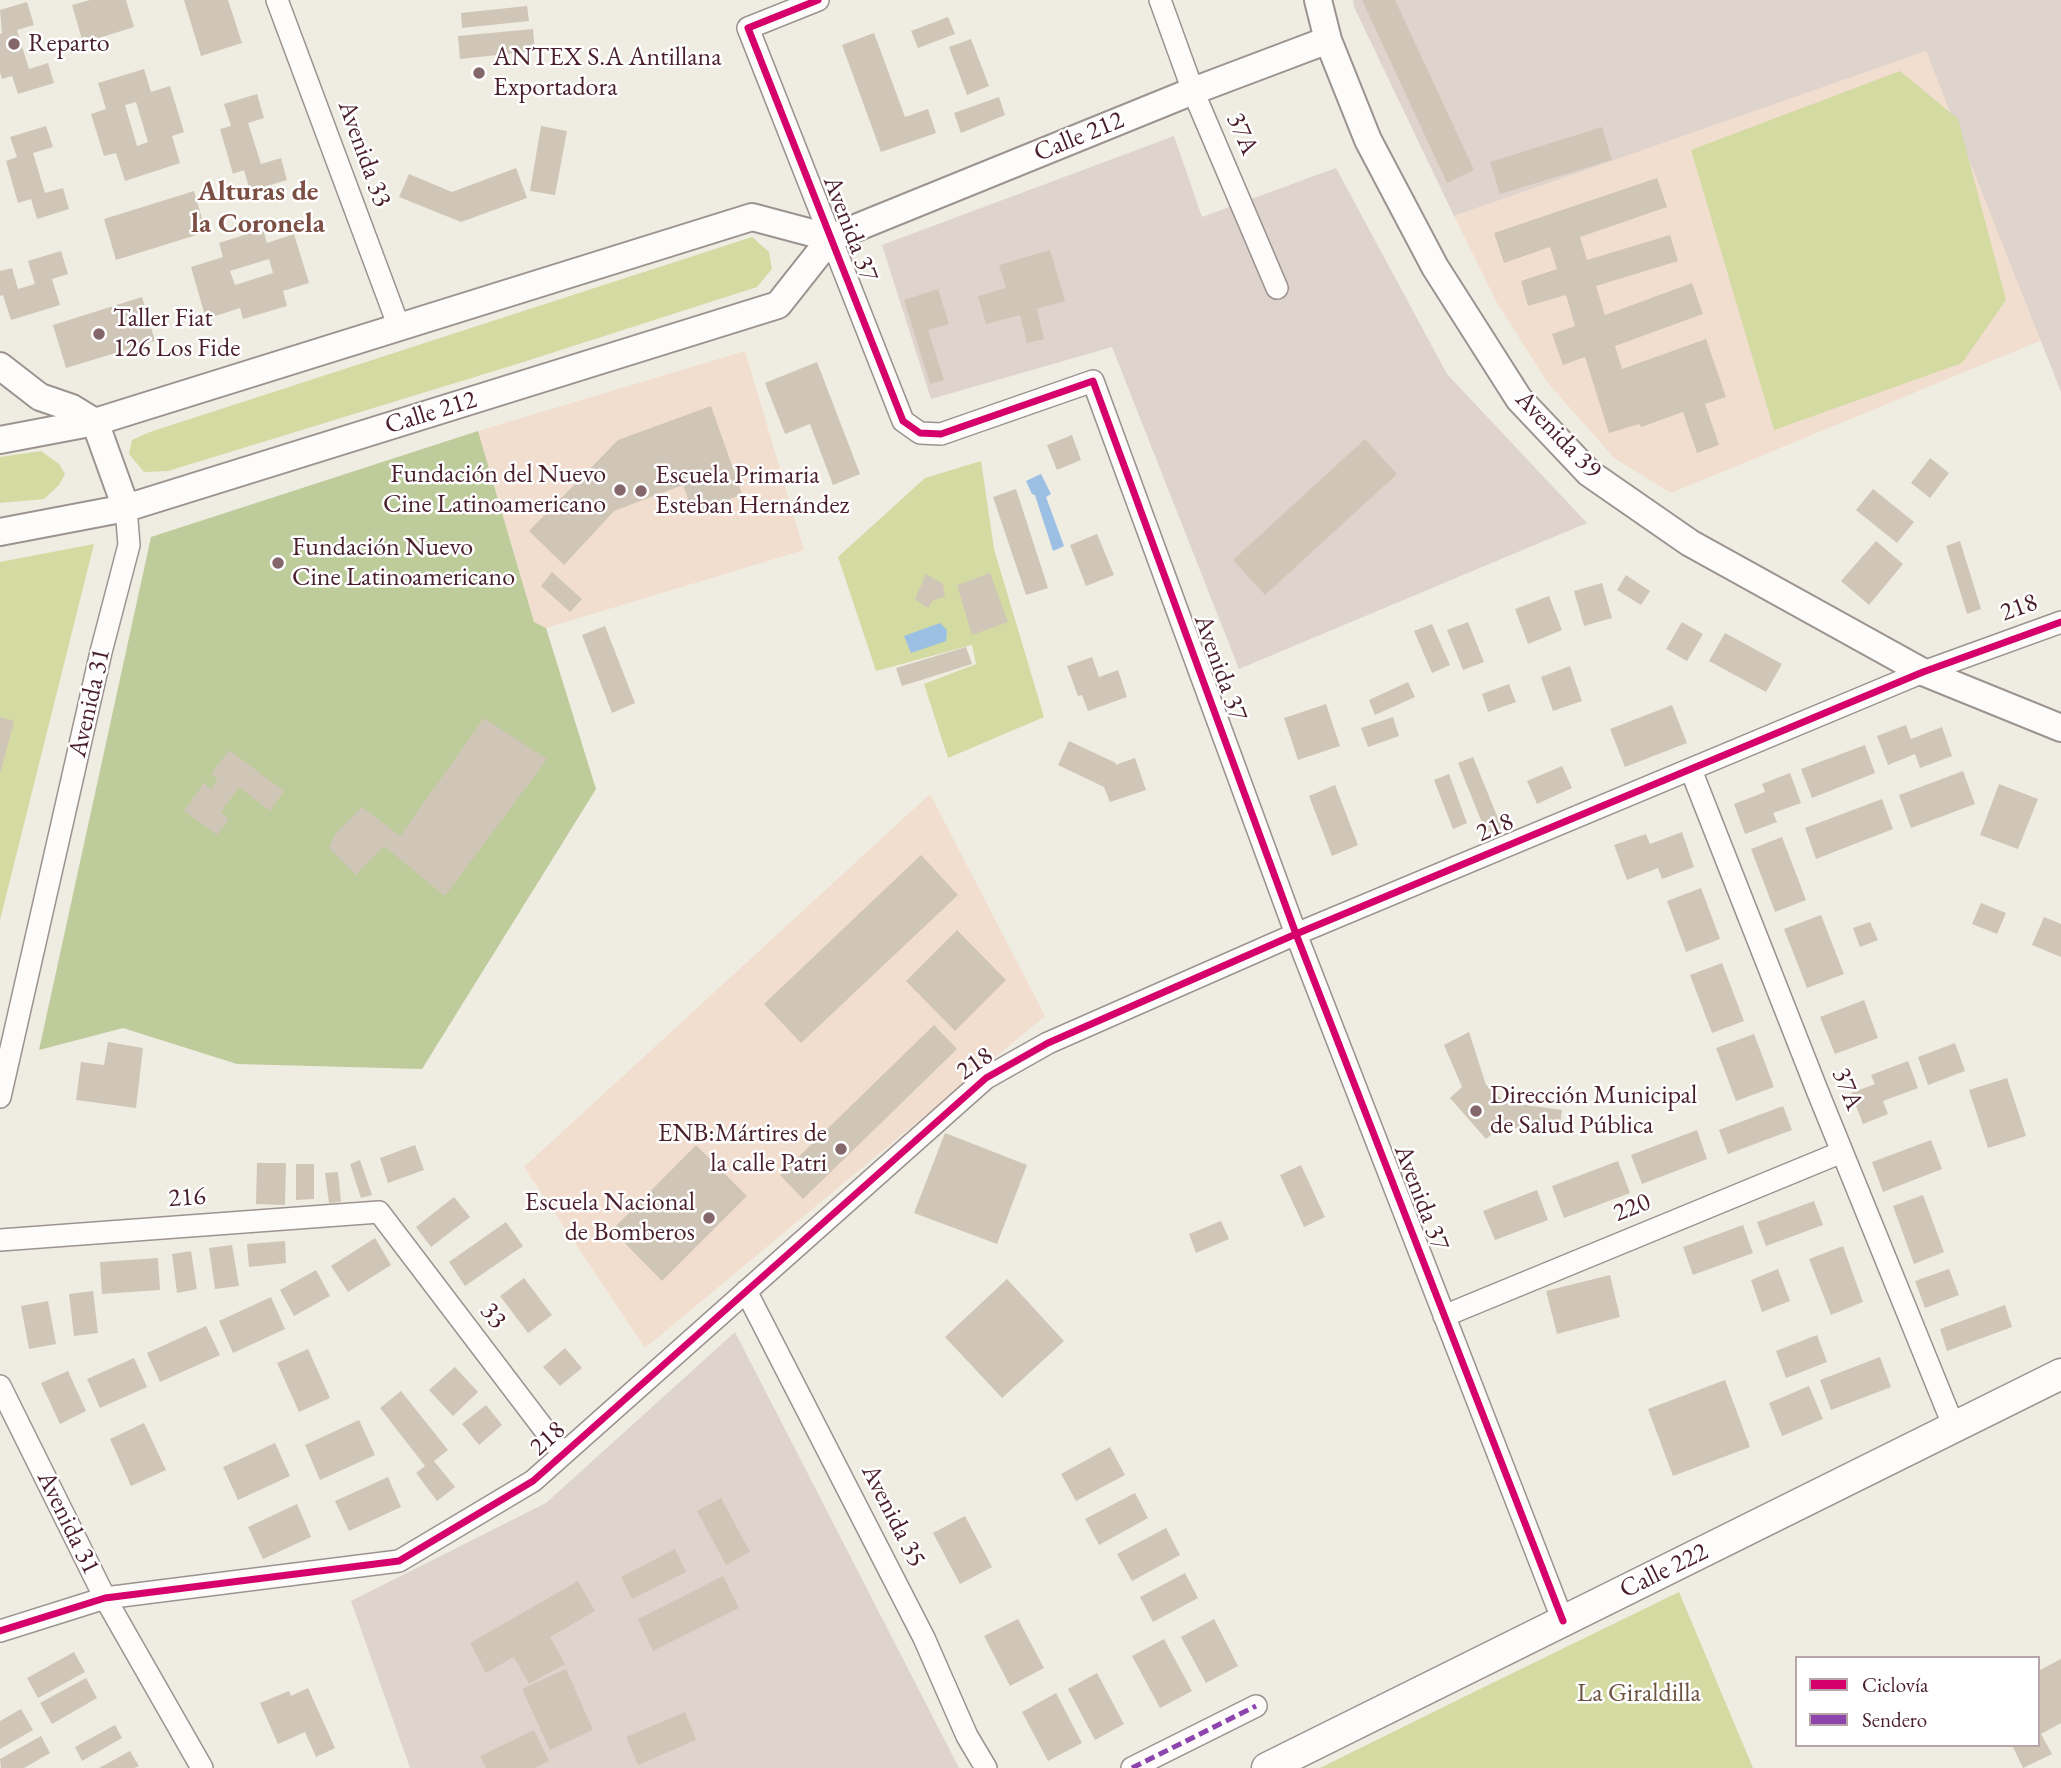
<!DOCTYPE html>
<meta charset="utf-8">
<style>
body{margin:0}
#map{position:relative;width:2061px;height:1768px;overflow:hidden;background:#efece2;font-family:"EB Garamond",serif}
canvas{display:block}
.legend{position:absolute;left:1795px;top:1656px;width:245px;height:91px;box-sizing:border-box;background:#fff;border:2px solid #b7a5aa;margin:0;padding:9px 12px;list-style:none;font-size:21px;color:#4a1f2b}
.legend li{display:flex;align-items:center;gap:14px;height:35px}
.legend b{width:35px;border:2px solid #b7a5aa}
</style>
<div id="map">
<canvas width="2061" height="1768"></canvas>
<ul class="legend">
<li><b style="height:9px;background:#d6006c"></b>Ciclovía</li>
<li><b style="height:9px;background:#8e44ad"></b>Sendero</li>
</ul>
</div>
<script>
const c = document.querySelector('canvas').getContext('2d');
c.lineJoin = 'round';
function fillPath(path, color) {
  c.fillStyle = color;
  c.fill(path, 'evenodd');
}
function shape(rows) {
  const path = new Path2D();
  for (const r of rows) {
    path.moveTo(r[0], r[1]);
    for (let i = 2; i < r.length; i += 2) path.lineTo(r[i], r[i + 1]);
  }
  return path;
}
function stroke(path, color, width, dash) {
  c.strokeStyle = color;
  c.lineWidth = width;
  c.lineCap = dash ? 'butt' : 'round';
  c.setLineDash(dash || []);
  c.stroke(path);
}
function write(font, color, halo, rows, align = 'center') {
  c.font = font + ' "EB Garamond",serif';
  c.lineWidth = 5;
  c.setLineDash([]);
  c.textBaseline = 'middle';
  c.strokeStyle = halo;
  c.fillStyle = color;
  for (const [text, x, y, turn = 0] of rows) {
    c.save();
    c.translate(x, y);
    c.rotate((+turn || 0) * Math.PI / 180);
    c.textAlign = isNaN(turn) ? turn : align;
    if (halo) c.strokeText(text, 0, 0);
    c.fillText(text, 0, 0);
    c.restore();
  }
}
const built = shape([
 [1926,50,2042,340,1671,493,1614,458,1548,383,1497,303,1454,216],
 [745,351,804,550,546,628,534,622,478,431],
 [930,794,1045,1016,645,1348,524,1167]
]);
const industrial = shape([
 [1353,0,2061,0,2061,392,1926,51,1454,216,1354,7],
 [1174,136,1202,217,1336,168,1447,374,1587,523,1239,669,1112,347,931,399,882,245],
 [735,1332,959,1768,410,1768,351,1601,546,1503]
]);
const green = shape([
 [1900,71,1958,119,2006,300,1962,363,1774,430,1691,150],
 [752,237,769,252,772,269,757,287,517,364,168,471,144,472,129,454,132,440,150,432],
 [41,451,59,464,65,474,59,485,44,499,0,503,0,457],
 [981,461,994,549,1044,717,948,758,924,684,976,664,972,645,876,671,838,557,925,478],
 [94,544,0,920,0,562],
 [1679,1592,1753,1768,1320,1768,1476,1691]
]);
const forest = shape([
 [478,431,534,622,546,628,596,789,422,1069,237,1064,123,1028,39,1050,151,537]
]);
const water = shape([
 [1041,474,1051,494,1046,497,1064,546,1053,551,1035,495,1032,494,1026,481],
 [940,623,947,630,946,641,911,653,904,636]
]);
const building = shape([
 [90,0,126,0,134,27,83,43,72,5],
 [184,0,228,0,242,43,201,56],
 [1362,0,1395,0,1474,170,1447,183],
 [27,2,34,25,17,30,29,69,48,63,54,83,18,94,12,76,2,79,0,72,0,34,2,33,0,10],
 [527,6,529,21,462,28,461,13],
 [948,17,955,34,918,48,911,31],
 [533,29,535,51,460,59,458,36],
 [874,33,905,117,928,109,936,133,881,152,842,45],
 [971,39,989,86,967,95,949,47],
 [144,69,151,92,170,86,184,132,172,136,180,163,125,181,116,153,104,156,91,114,106,109,98,83],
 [136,102,148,142,137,146,125,105],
 [257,94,264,118,248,123,261,164,281,158,287,180,250,191,244,170,233,174,220,129,231,126,224,104],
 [999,97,1005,115,961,133,954,113],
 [46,126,53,147,33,153,45,193,63,188,69,209,37,219,31,199,18,203,6,161,17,157,10,137],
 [541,126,567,131,555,195,530,191],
 [1602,127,1612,160,1500,194,1490,162],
 [516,168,527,198,461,222,399,197,409,174,452,192],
 [1657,178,1667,207,1580,237,1587,260,1670,235,1678,261,1596,286,1605,315,1692,283,1703,314,1615,346,1622,369,1706,339,1726,397,1705,404,1719,445,1697,453,1683,412,1641,427,1639,424,1609,433,1585,357,1563,365,1552,334,1575,326,1566,295,1528,306,1521,281,1557,269,1550,247,1504,263,1494,233],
 [194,191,206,232,116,260,104,219],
 [263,229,267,243,294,234,309,283,283,291,287,306,243,319,240,308,206,319,191,267,223,257,219,243],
 [269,259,273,273,235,285,230,271],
 [1050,250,1065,301,1037,309,1044,339,1027,343,1020,315,986,324,978,296,1006,288,999,265],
 [61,251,68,274,52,279,60,305,11,320,3,295,0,296,0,271,12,268,18,289,35,284,28,261],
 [938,289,949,324,928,330,944,380,930,384,904,300],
 [142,297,155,341,66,368,53,325],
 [817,362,860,474,833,485,810,424,785,434,765,383],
 [711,406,742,494,694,515,683,485,614,511,564,565,529,531,618,440],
 [1072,435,1081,460,1057,470,1047,445],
 [1365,439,1397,474,1265,595,1233,560],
 [1930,458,1949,473,1930,498,1911,483],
 [1016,489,1048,588,1026,595,993,497],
 [1873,489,1914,522,1897,543,1856,510],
 [1097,534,1114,575,1086,586,1070,545],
 [1876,541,1903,564,1869,605,1841,581],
 [1960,541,1981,609,1967,614,1946,546],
 [552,572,582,599,570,612,541,586],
 [990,573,1008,622,972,635,957,585],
 [926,574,943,584,945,597,933,600,928,608,915,599],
 [1626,575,1650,591,1641,605,1617,590],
 [1602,583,1612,618,1584,626,1574,591],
 [1549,596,1562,630,1528,644,1515,609],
 [1468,622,1484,662,1463,670,1447,630],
 [1682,622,1703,634,1687,661,1666,649],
 [1432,624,1450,665,1432,673,1414,631],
 [605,626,635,703,612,713,582,635],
 [1725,633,1782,664,1766,692,1709,661],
 [966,647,972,664,902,686,896,668],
 [1092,657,1099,677,1118,670,1127,697,1088,711,1082,695,1078,696,1067,666],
 [1570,666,1582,701,1553,711,1541,677],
 [1408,682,1415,697,1375,715,1369,700],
 [1509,684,1516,702,1488,712,1482,694],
 [1326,704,1340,746,1298,760,1284,718],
 [1672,705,1687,743,1625,767,1610,729],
 [0,717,14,721,1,771,0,771],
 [1393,717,1399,736,1368,747,1361,728],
 [484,718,547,759,445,896,384,846,356,875,329,848,336,833,362,807,400,836],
 [1906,725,1911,739,1942,727,1952,756,1920,768,1915,754,1888,765,1877,736],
 [1069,741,1116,763,1115,765,1135,758,1146,790,1110,802,1104,787,1058,765],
 [1865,745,1875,773,1812,798,1801,769],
 [229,750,284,791,270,811,239,787,221,812,229,819,217,835,184,811,204,783,211,789,218,779,211,774],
 [1473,757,1502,828,1487,835,1458,763],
 [1562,766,1572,788,1537,804,1527,781],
 [1963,771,1975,804,1911,828,1899,795],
 [1790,773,1801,803,1773,813,1777,822,1745,834,1734,804,1765,792,1762,784],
 [1449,774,1467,823,1453,829,1434,780],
 [1999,784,2038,799,2018,849,1980,835],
 [1335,785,1358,845,1332,856,1309,796],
 [1882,799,1893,829,1816,859,1805,828],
 [1682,832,1694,867,1662,879,1658,868,1627,880,1614,845,1646,834,1650,844],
 [1782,837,1806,900,1775,912,1751,849],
 [921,855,958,895,801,1043,764,1004],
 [1701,888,1720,939,1686,952,1667,901],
 [1981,903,2006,913,1997,934,1972,924],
 [1821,915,1844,974,1807,988,1784,929],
 [2044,917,2061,924,2061,957,2032,945],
 [1870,922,1878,940,1860,947,1853,928],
 [957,930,1006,980,955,1031,906,981],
 [1722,963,1744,1021,1712,1033,1690,975],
 [1864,1000,1878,1038,1835,1054,1820,1017],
 [934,1025,957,1049,803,1199,780,1175],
 [1469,1032,1486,1085,1505,1102,1562,1110,1559,1133,1501,1126,1486,1139,1450,1098,1462,1087,1444,1045],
 [1754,1034,1774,1087,1736,1101,1716,1048],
 [108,1042,143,1048,136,1108,76,1100,81,1062,104,1065],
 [1955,1043,1965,1071,1928,1085,1918,1057],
 [1908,1061,1918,1088,1883,1101,1888,1114,1863,1124,1851,1093,1875,1084,1871,1075],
 [2007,1078,2026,1136,1988,1148,1969,1090],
 [1783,1106,1792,1130,1728,1154,1719,1130],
 [1697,1130,1707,1159,1642,1184,1631,1155],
 [945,1133,1027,1165,997,1244,914,1213],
 [1931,1140,1942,1169,1883,1192,1872,1162],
 [415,1145,424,1170,388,1183,380,1158],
 [696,1145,747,1196,662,1281,612,1230],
 [360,1160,372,1195,361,1198,350,1164],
 [1618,1161,1630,1193,1564,1218,1552,1186],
 [257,1163,286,1163,285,1205,256,1204],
 [296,1164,314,1164,314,1199,296,1200],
 [1301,1165,1325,1217,1304,1227,1280,1175],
 [338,1172,341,1202,329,1203,325,1173],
 [1537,1190,1548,1220,1495,1240,1483,1211],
 [1923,1195,1944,1252,1914,1264,1893,1206],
 [454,1197,470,1217,431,1247,416,1227],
 [1814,1201,1823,1225,1766,1246,1757,1222],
 [1221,1221,1229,1239,1196,1253,1189,1234],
 [506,1222,523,1246,465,1286,449,1262],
 [1743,1225,1753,1253,1693,1275,1683,1247],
 [375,1238,391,1265,348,1292,331,1266],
 [285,1241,286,1263,249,1267,247,1244],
 [232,1245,239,1286,215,1289,209,1248],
 [1843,1246,1863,1302,1831,1315,1809,1259],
 [191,1251,197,1289,177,1293,172,1254],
 [158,1258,160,1290,102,1294,100,1262],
 [1778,1269,1790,1301,1762,1312,1751,1280],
 [1949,1269,1959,1295,1925,1308,1915,1281],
 [316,1270,330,1296,294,1316,280,1290],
 [1610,1275,1620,1317,1557,1334,1546,1291],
 [524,1278,552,1315,528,1333,500,1296],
 [1007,1279,1064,1341,1002,1398,945,1337],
 [93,1291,98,1333,74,1336,69,1294],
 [271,1297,285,1329,233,1353,219,1321],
 [48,1301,56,1344,29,1349,21,1306],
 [2005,1305,2012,1327,1947,1351,1940,1329],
 [206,1326,220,1355,160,1382,147,1353],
 [1817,1335,1827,1362,1786,1378,1776,1351],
 [565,1348,582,1368,560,1386,543,1367],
 [308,1349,330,1398,299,1412,277,1363],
 [1880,1357,1891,1387,1831,1410,1820,1380],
 [134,1358,147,1387,100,1408,87,1379],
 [455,1367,478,1392,453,1416,429,1390],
 [68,1371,86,1411,60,1424,41,1383],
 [1725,1380,1750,1447,1673,1476,1648,1409],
 [1809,1386,1823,1419,1782,1436,1769,1403],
 [401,1391,448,1450,434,1461,455,1487,437,1501,416,1473,425,1466,380,1408],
 [486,1405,502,1425,479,1445,462,1424],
 [359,1420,375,1455,320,1480,305,1445],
 [144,1423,166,1470,131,1486,110,1439],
 [275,1443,290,1476,238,1500,223,1467],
 [1110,1447,1125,1475,1076,1501,1061,1474],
 [388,1477,401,1507,349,1531,335,1501],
 [1135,1493,1148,1518,1099,1545,1085,1519],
 [721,1498,750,1552,726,1565,697,1511],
 [297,1504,311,1537,263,1559,248,1527],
 [965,1516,992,1567,960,1584,933,1533],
 [1166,1528,1180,1555,1132,1581,1117,1554],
 [675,1549,686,1572,632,1599,621,1577],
 [1185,1573,1198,1598,1153,1622,1140,1597],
 [723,1576,739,1608,653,1651,638,1619],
 [578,1581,595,1611,550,1637,565,1664,529,1684,514,1657,486,1673,470,1643],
 [1018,1619,1044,1668,1010,1686,984,1636],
 [1214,1619,1238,1666,1206,1683,1181,1637],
 [1164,1639,1192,1691,1160,1708,1132,1656],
 [74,1652,85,1672,38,1698,27,1678],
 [2061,1659,2061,1723,2041,1734,2052,1754,2023,1768,2012,1745,2038,1745,2038,1671],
 [566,1669,593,1730,550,1750,522,1689],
 [1097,1673,1124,1724,1095,1740,1068,1689],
 [86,1678,97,1698,52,1724,40,1703],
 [308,1688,335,1748,316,1757,305,1732,278,1744,260,1703,289,1691,291,1696],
 [1056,1693,1082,1743,1048,1761,1022,1712],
 [21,1709,33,1730,0,1749,0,1721],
 [685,1712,696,1740,638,1765,626,1737],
 [115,1725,122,1738,82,1761,75,1747],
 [534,1730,549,1761,535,1768,486,1768,480,1756],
 [41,1736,50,1753,24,1768,1,1768,0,1759],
 [130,1751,139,1766,134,1768,99,1768]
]);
const minor = shape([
 [277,0,399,327],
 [818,0,748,28,903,421,920,433,941,434,1093,381,1296,934,1563,1621],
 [1160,0,1193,91,1277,288],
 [1691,770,1817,1090,1954,1427],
 [0,1097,101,652,129,545,126,508],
 [0,1240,379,1212,563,1454],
 [746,1291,924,1638,967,1736,986,1768],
 [1444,1316,1842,1152],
 [0,1386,105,1598,202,1768],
 [0,1631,105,1598,399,1561,533,1481,986,1078,1048,1043,1296,934,1923,672,2061,622],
 [1132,1768,1256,1706]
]);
const tertiary = shape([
 [1318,0,1328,40,1368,140,1435,267,1519,399,1589,473,1690,543,1923,672,2061,728],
 [0,366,40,397,72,408,95,422,126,508],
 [0,440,95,422,752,217,831,238],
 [0,532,126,508,778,305,831,238,1193,91,1328,40]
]);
const secondary = shape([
 [1267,1768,2061,1374]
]);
const quiet = shape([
 [1132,1768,1256,1706]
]);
const cycleway = shape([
 [818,0,748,28,903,421,920,433,941,434,1093,381,1296,934,1563,1621],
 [0,1631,105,1598,399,1561,533,1481,986,1078,1048,1043,1296,934,1923,672,2061,622]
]);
const markers = [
 [14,44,7,"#84676b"],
 [479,73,7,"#84676b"],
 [99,334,7,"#84676b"],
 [620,490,7,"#84676b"],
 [641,491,7,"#84676b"],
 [278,563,7,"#84676b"],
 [1476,1111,7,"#84676b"],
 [841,1149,7,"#84676b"],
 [709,1218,7,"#84676b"]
];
const poiNames = [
 ["Reparto",28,44],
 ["ANTEX S.A Antillana",493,58],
 ["Exportadora",493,88],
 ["Taller Fiat",113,319],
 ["126 Los Fide",113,349],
 ["Fundación del Nuevo",606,475,"right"],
 ["Cine Latinoamericano",606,505,"right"],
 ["Escuela Primaria",655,476],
 ["Esteban Hernández",655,506],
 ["Fundación Nuevo",292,548],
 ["Cine Latinoamericano",292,578],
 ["Dirección Municipal",1490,1096],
 ["de Salud Pública",1490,1126],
 ["ENB:Mártires de",827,1134,"right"],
 ["la calle Patri",827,1164,"right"],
 ["Escuela Nacional",695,1203,"right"],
 ["de Bomberos",695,1233,"right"]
];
const streetNames = [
 ["37A",1242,134,67],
 ["Calle 212",1079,137,-22],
 ["Avenida 33",364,154,70],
 ["Avenida 37",850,229,69],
 ["Calle 212",431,413,-17],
 ["Avenida 39",1558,435,46],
 ["218",2019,608,-20],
 ["Avenida 37",1220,668,70],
 ["Avenida 31",90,703,-77],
 ["218",1495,828,-23],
 ["218",975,1064,-35],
 ["37A",1847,1089,68],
 ["216",187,1198,-4],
 ["Avenida 37",1421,1198,69],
 ["220",1632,1208,-22],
 ["33",493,1316,53],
 ["218",548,1439,-42],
 ["Avenida 35",893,1516,63],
 ["Avenida 31",68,1523,64],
 ["Calle 222",1664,1571,-26]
];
const parkNames = [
 ["La Giraldilla",1639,1694]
];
const neighbourhoodNames = [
 ["Alturas de",258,192],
 ["la Coronela",258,224]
];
fillPath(built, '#f2decf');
fillPath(industrial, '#ded4cd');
fillPath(green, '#d3daa2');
fillPath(forest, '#becb9b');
fillPath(water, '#9cbfe4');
fillPath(building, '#d0c6b7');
stroke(minor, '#9c9390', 24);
stroke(tertiary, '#9c9390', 30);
stroke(secondary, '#9c9390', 33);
stroke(minor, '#fdfcfb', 21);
stroke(tertiary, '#fdfcfb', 26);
stroke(secondary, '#fdfcfb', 30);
stroke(quiet, '#8e44ad', 5, [10, 5]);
stroke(cycleway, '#d6006c', 7);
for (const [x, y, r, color] of markers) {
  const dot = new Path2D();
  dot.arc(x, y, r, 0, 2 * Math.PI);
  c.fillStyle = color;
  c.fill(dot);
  stroke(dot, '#fff', 2.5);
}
write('26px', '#4a1f2b', '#fff', poiNames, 'left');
write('26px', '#4a1f2b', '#fff', streetNames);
write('26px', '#6c533f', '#fff', parkNames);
write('bold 28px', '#7b4f44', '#fff', neighbourhoodNames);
</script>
